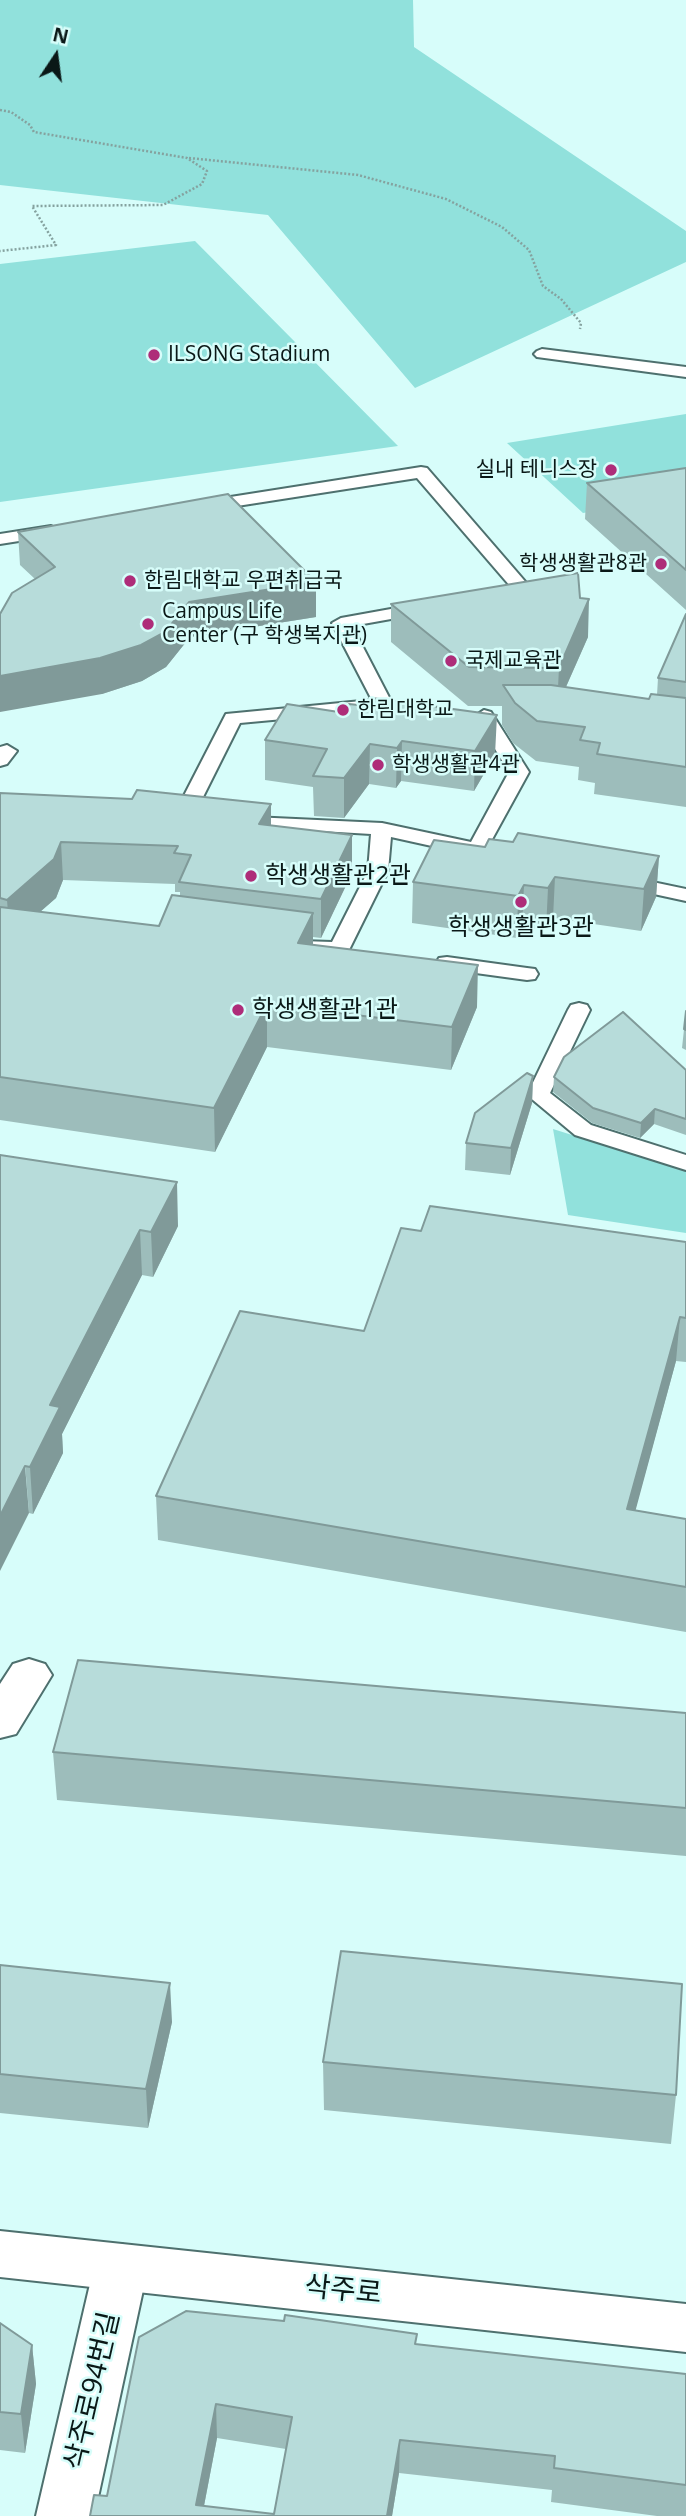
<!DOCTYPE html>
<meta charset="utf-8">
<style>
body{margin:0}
#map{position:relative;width:686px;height:2516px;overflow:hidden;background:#d7fdfa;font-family:"Open Sans",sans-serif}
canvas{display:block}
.north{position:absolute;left:21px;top:21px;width:70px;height:70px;-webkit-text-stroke:5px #d7fdfa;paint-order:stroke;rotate:13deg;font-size:19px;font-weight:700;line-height:28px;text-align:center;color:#0a1817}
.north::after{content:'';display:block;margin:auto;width:24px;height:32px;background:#0a1817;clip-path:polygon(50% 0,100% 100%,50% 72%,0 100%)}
</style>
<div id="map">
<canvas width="686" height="2516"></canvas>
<div class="north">N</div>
</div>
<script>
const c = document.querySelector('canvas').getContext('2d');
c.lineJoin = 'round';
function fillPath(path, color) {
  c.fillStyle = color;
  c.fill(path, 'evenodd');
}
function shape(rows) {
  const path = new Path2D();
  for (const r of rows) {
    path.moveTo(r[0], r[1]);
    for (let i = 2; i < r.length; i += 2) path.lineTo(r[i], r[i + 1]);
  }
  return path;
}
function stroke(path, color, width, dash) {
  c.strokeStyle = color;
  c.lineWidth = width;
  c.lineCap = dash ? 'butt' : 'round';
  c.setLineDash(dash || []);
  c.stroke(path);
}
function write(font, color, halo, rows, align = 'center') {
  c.font = font + ' "Open Sans","Noto Sans KR",sans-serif';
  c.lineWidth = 5;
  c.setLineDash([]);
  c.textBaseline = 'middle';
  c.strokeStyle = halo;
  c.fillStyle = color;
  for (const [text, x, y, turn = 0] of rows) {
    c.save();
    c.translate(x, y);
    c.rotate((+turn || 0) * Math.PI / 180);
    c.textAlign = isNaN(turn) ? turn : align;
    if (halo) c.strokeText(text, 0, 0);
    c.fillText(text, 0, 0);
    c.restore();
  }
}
const green = shape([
 [0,0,413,0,414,47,686,231,686,262,415,388,268,215,0,185],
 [195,241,398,446,0,502,0,264],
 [686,414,686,496,583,513,507,443],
 [553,1129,686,1171,686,1233,568,1215]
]);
const path = shape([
 [0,110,11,112,30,125,34,132,187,158,207,171,202,184,163,205,32,206,56,245,0,251],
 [189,158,358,175,446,199,502,227,529,250,543,286,561,299,581,323,580,329]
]);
const service = shape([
 [542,349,686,367,686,377,537,357,534,354,537,351,542,349],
 [421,467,427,468,529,586,532,590,529,594,501,599,495,598,492,594,495,590,511,587,417,478,205,511,197,506,205,501,421,467],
 [51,526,60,531,57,535,0,544,0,534,51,526],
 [424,603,433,608,430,612,352,626,393,705,391,709,240,723,193,817,190,821,176,821,173,817,226,714,372,700,332,623,341,618,424,603],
 [484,710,491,712,529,772,484,854,477,856,391,837,388,871,347,954,339,955,301,951,298,946,301,941,332,942,368,871,371,834,238,826,231,824,228,820,231,816,382,823,471,842,509,772,475,716,484,710],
 [7,745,17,751,7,764,0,766,0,747,7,745],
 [624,876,686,889,686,901,617,886,614,882,617,878,624,876],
 [447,957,527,968,535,969,538,974,535,979,527,980,439,968,436,963,439,958,447,957],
 [579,1003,587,1005,590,1010,550,1093,591,1125,686,1155,686,1170,575,1135,527,1095,568,1010,571,1005,579,1003]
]);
const minor = shape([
 [29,1659,45,1664,52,1675,16,1734,0,1738,0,1684,13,1664,29,1659],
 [121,2244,140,2251,148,2267,94,2516,36,2516,94,2267,102,2251,121,2244]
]);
const tertiary = shape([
 [0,2231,686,2304,686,2352,0,2277,0,2231]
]);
const wall = shape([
 [686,468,686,610,585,519,587,483],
 [18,532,316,617,190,637,166,667,142,681,102,694,35,579,20,565],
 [580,598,588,637,566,687,649,699,657,695,658,678,686,615,686,807,594,794,595,783,578,780,579,767,536,761,513,743,502,725,502,706,468,706,391,642,391,604],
 [345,713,495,755,474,791,401,781,396,788,369,784,344,818,314,816,313,787,265,780,265,740],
 [0,793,352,835,352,873,321,938,313,937,313,945,477,1007,451,1070,267,1047,215,1152,0,1120],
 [63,880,175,884,175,892,180,892,180,896,159,926,40,912,56,898],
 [485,847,659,856,656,897,641,931,553,918,546,930,522,927,517,938,412,923,413,882],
 [686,1011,686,1050,682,1048],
 [686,1070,686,1135,654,1124,640,1138,592,1123,553,1092,554,1077],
 [533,1076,532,1103,510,1175,465,1170,466,1143],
 [0,1155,178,1226,153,1277,142,1275,62,1434,63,1453,33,1514,29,1513],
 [421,1231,686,1242,686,1362,676,1361,635,1510,686,1519,686,1632,158,1540,156,1496,364,1331],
 [686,1713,686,1856,57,1800,53,1752],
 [0,1965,172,2022,148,2128,0,2113],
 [323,2062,676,2095,671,2144,324,2110],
 [0,2323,32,2345,36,2384,25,2453,0,2450],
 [139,2337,417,2344,686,2374,686,2516,657,2516,551,2502,552,2490,399,2473,392,2516,90,2516,107,2496],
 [217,2438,286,2449,274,2514,204,2506]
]);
const shadedWall = shape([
 [316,582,316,617,190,637,166,667,142,681,102,694,0,712,0,676,189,602],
 [589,599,588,637,557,707,559,668],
 [497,715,495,755,474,791,475,751],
 [402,741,401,781,396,788,397,748],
 [370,744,369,784,344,818,344,778],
 [271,804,271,841,259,824],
 [352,835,352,873,321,938,321,899],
 [61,842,63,880,56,898,10,938,7,900],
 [659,856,656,897,641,931,644,889],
 [555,877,553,918,546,930,548,888],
 [524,885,522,927,517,938,518,896],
 [313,913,313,955,298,943],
 [478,965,477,1007,451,1070,452,1027],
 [267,1004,267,1047,215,1152,214,1108],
 [533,1076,532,1103,510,1175,511,1148],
 [655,1109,654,1124,640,1138,641,1123],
 [177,1182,178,1226,153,1277,151,1232],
 [140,1230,142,1275,62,1434,63,1453,33,1514,30,1467,50,1405],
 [680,1317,676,1361,624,1553,627,1509],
 [25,1466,29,1513,0,1571,0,1516],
 [170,1983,172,2022,148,2128,146,2089],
 [32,2345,36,2384,25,2453,21,2414],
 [216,2404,217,2438,202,2516,196,2505],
 [400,2440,399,2473,392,2516,387,2516]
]);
const building = shape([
 [686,468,686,570,587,483,686,468],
 [228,494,316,582,189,602,165,632,141,645,100,658,0,676,0,614,12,593,55,567,18,532,228,494],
 [578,573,580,598,589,599,559,668,469,667,391,604,578,573],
 [686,614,686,682,658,678,686,614],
 [503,685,551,685,649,699,651,694,686,698,686,767,597,754,600,743,580,740,585,727,537,721,515,703,503,685],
 [372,698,497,715,475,751,402,741,397,748,370,744,344,778,313,776,327,749,265,740,287,704,345,713,349,704,368,706,372,698],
 [137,790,271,804,259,824,352,835,321,899,179,882,191,855,174,853,178,846,61,842,54,859,7,900,0,898,0,793,132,799,137,790],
 [518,833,659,856,644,889,555,877,548,888,524,885,518,896,413,882,434,840,485,847,489,839,513,842,518,833],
 [172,895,313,913,298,943,478,965,452,1027,267,1004,214,1108,0,1077,0,907,159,926,172,895],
 [686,1011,686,1030,684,1029,686,1011],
 [623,1012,686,1070,686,1119,655,1109,641,1123,593,1108,554,1077,564,1057,623,1012],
 [527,1073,533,1076,511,1148,466,1143,475,1113,527,1073],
 [0,1155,177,1182,151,1232,140,1230,50,1405,60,1407,30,1467,25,1466,0,1516,0,1155],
 [430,1206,686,1242,686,1318,680,1317,627,1509,686,1519,686,1587,156,1496,240,1311,364,1331,401,1228,421,1231,430,1206],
 [78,1660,686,1713,686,1808,53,1752,78,1660],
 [341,1951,682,1984,676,2095,323,2062,341,1951],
 [0,1965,170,1983,146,2089,0,2074,0,1965],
 [186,2311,284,2321,285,2315,417,2334,415,2344,686,2374,686,2485,554,2468,555,2456,400,2440,387,2516,90,2516,94,2495,107,2496,139,2337,186,2311],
 [216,2404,292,2417,274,2514,196,2505,216,2404],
 [0,2323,32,2345,21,2414,0,2412,0,2323]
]);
const markers = [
 [154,355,7,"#ae2d79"],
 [611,470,7,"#ae2d79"],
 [661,564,7,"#ae2d79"],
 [130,581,7,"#ae2d79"],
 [148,624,7,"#ae2d79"],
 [451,661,7,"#ae2d79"],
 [343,710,7,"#ae2d79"],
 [378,765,7,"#ae2d79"],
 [251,876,7,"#ae2d79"],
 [521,902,7,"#ae2d79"],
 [238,1010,7,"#ae2d79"]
];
const farPoinames = [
 ["ILSONG Stadium",168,355],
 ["실내 테니스장",597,470,"right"],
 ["학생생활관8관",647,564,"right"],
 ["한림대학교 우편취급국",144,581],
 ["Campus Life",162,612],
 ["Center (구 학생복지관)",162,636],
 ["국제교육관",465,661],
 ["한림대학교",357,710],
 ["학생생활관4관",392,765]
];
const poiNames = [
 ["학생생활관2관",265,876],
 ["학생생활관3관",521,928,"center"],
 ["학생생활관1관",252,1010]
];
const nearStreetnames = [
 ["삭주로",343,2291,6],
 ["삭주로94번길",93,2391,-77]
];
fillPath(green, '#91e1dc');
stroke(service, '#4e706e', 4);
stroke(minor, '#4e706e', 4);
stroke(tertiary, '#4e706e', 4);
stroke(path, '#85a29f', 2.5, [2, 2]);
fillPath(service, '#fff');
fillPath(minor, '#fff');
fillPath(tertiary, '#fff');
fillPath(wall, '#9dbdbb');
fillPath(shadedWall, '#809a99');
fillPath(building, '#b7dcda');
stroke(building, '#809a99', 2);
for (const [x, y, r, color] of markers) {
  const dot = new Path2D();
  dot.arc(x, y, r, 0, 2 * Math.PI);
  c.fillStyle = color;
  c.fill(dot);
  stroke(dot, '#d7fdfa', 2.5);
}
write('21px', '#0a1817', '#d7fdfa', farPoinames, 'left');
write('24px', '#0a1817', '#d7fdfa', poiNames, 'left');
write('28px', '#0a1817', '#d7fdfa', nearStreetnames);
</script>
